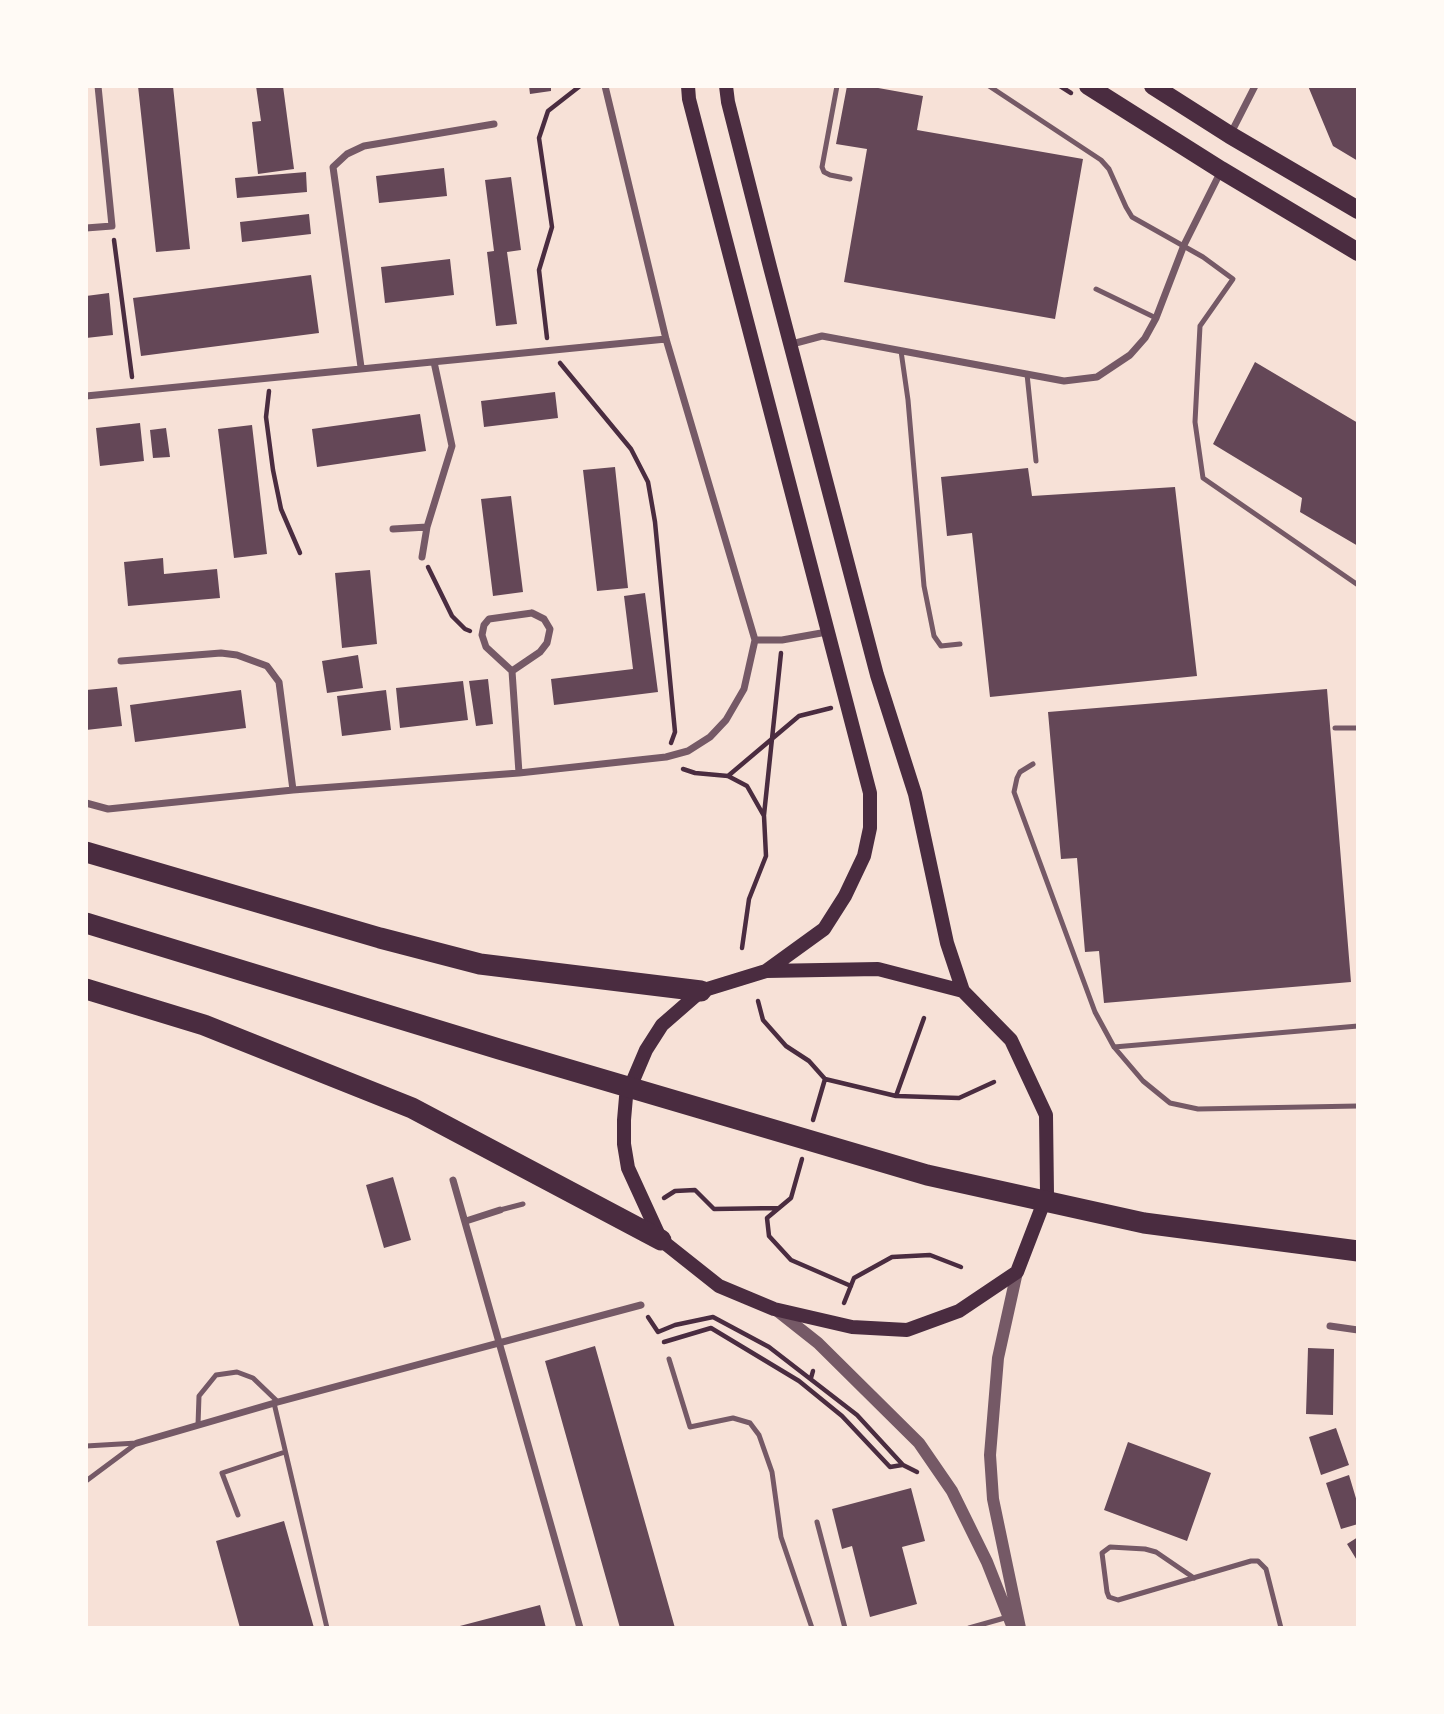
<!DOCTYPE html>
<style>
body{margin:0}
#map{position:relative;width:1444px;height:1714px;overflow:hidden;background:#f7e1d7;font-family:Merriweather,serif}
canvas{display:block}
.frame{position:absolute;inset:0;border:88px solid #fffaf5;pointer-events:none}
</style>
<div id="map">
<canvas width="1444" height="1714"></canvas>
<div class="frame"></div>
</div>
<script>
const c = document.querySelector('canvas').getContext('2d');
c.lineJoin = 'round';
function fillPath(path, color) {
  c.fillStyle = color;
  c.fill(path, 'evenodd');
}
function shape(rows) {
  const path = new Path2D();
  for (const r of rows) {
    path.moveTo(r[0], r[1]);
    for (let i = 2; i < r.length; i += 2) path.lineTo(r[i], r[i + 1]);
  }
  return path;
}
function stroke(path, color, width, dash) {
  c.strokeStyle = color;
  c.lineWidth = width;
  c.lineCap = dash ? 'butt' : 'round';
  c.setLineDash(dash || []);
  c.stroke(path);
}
const building = shape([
 [138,86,173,86,190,249,156,252],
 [256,86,283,86,294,169,258,174,252,122,261,121],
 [529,86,551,86,551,91,530,94],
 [847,86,867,86,923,96,917,130,1083,159,1055,319,844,282,867,149,836,144],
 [1308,86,1358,86,1358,161,1333,146],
 [444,168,447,196,379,203,376,176],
 [306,172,307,192,237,198,235,178],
 [511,177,521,250,507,252,517,324,496,326,487,252,494,251,485,180],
 [309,214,311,234,242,242,240,222],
 [450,259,454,295,385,303,381,267],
 [311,275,319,333,141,356,133,298],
 [109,293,113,335,86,338,86,296],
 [1255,362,1358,423,1358,546,1300,512,1302,498,1213,444],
 [555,392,558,418,484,427,481,401],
 [420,414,426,451,317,467,312,429],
 [140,423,144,461,100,466,96,428],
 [252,425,267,554,234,558,218,429],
 [166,428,170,457,153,458,150,430],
 [615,467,628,588,597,591,583,470],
 [1028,468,1032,496,1175,487,1197,676,990,697,972,533,947,536,941,477],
 [511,496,523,592,493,596,481,499],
 [163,558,164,574,217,569,220,598,128,606,124,562],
 [370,570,377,644,342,648,335,573],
 [645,593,658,692,554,705,551,679,633,669,624,596],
 [358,655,363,688,327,693,322,661],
 [488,679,493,724,476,726,469,681],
 [463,681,468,720,400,728,396,688],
 [117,687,122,726,86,730,86,690],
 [1327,689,1351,982,1104,1003,1099,951,1085,952,1077,858,1061,859,1048,712],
 [241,690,246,728,135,742,130,705],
 [386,690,391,730,342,736,337,696],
 [393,1177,411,1240,384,1248,366,1185],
 [595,1346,675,1628,620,1628,545,1361],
 [1308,1348,1334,1349,1333,1415,1306,1414],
 [1336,1428,1349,1465,1321,1475,1309,1437],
 [1128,1442,1211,1473,1187,1541,1104,1510],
 [1349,1475,1358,1505,1358,1524,1341,1529,1326,1483],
 [911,1488,925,1541,902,1547,917,1604,870,1617,852,1546,842,1549,832,1509],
 [284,1521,314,1628,240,1628,216,1541],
 [1358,1537,1358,1562,1347,1544],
 [540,1605,546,1628,456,1628,456,1627]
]);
const path = shape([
 [1060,86,1071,93],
 [114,240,132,377],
 [547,338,539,270,552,227,539,138,548,111,580,86],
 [560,363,631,449,648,482,655,522,675,732,671,743],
 [269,391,266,417,273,470,281,509,300,553],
 [428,567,452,616,465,629,470,631],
 [683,769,695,773,728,776,747,786,764,816,766,856,749,899,742,948],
 [728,776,799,716,831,708],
 [764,815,781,653],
 [758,1001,763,1020,786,1046,809,1061,825,1079,813,1120],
 [825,1079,896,1096,924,1018],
 [897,1096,959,1098,994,1082],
 [802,1159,791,1198,767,1218,769,1236,791,1260,851,1286],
 [664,1198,675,1191,695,1190,714,1209,779,1208],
 [844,1303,854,1278,892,1257,930,1255,961,1267],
 [648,1317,658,1332,675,1325,713,1317,769,1347,857,1415,903,1465,917,1472],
 [664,1342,711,1328,799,1381,842,1416,890,1467,902,1465],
 [811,1378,813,1371]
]);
const service = shape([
 [837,86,822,167,824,172,830,175,850,179],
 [989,86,1101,160,1109,169,1126,207,1132,217,1203,257,1233,279,1200,326,1195,422,1203,478,1358,585],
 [1096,289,1156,318],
 [901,351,908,400,924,586,934,636,941,646,960,644],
 [1027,374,1036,461],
 [1335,728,1358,728],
 [1033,764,1020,772,1017,778,1014,792,1022,814,1095,1012,1114,1047,1143,1081,1170,1103,1198,1109,1358,1106],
 [1114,1047,1358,1026],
 [500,1210,523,1204],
 [669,1359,690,1427,733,1418,750,1423,759,1435,772,1472,781,1537,812,1628],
 [274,1403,327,1628],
 [198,1425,199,1396,216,1375,237,1372,253,1378,278,1402],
 [86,1446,137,1443],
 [86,1481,137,1443],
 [238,1515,222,1473,285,1452],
 [817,1522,845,1628],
 [1194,1578,1156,1552,1145,1549,1110,1547,1102,1553,1107,1592,1109,1597,1118,1600,1251,1561,1258,1561,1266,1569,1281,1628],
 [969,1628,1008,1617]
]);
const minor = shape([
 [1230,135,1255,86],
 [86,228,112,226,98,86],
 [792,344,822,336,1064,381,1097,377,1130,355,1145,338,1156,318,1184,245,1221,171],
 [361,367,333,167,347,154,364,146,494,124],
 [86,396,666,339],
 [393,529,427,527],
 [422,557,427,527,452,446,434,362],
 [532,613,544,619,550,629,547,643,540,652,512,671,486,647,482,635,484,625,489,619,532,613],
 [755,640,782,640,827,632],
 [121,661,221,653,237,655,267,666,279,682,293,790],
 [512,671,519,773],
 [86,803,108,809,293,790,519,773,666,757,688,751,710,737,726,720,744,689,755,640,666,339,605,86],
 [453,1180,580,1628],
 [466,1221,500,1210],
 [1330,1326,1358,1330],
 [137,1443,278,1402,641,1305]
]);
const tertiary = shape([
 [1017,1272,998,1358,990,1455,993,1499,1020,1628],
 [775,1309,818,1343,919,1443,952,1491,987,1562,1013,1628]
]);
const secondary = shape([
 [688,86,689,99,870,793,870,828,864,856,845,896,824,929,766,971],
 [726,86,728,102,770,267,877,675,915,794,947,943,963,991],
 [878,969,963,991,1011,1040,1046,1115,1047,1194,1017,1272,959,1311,907,1330,852,1327,774,1309,719,1286,661,1240,628,1168,624,1144,624,1120,626,1097,646,1050,662,1025,701,991,766,971,878,969]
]);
const primary = shape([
 [1088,86,1221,170,1358,252],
 [1153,86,1230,135,1358,210]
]);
const motorway = shape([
 [86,852,380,938,480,964,701,991],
 [86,923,499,1049,927,1175,1144,1223,1358,1251],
 [86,989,204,1025,412,1108,661,1240]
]);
fillPath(building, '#644757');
stroke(path, '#4a2c40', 4.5);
stroke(service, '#755966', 5);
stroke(minor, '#755966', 7);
stroke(tertiary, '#755966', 12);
stroke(secondary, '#4a2c40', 14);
stroke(primary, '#4a2c40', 18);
stroke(motorway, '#4a2c40', 21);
</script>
